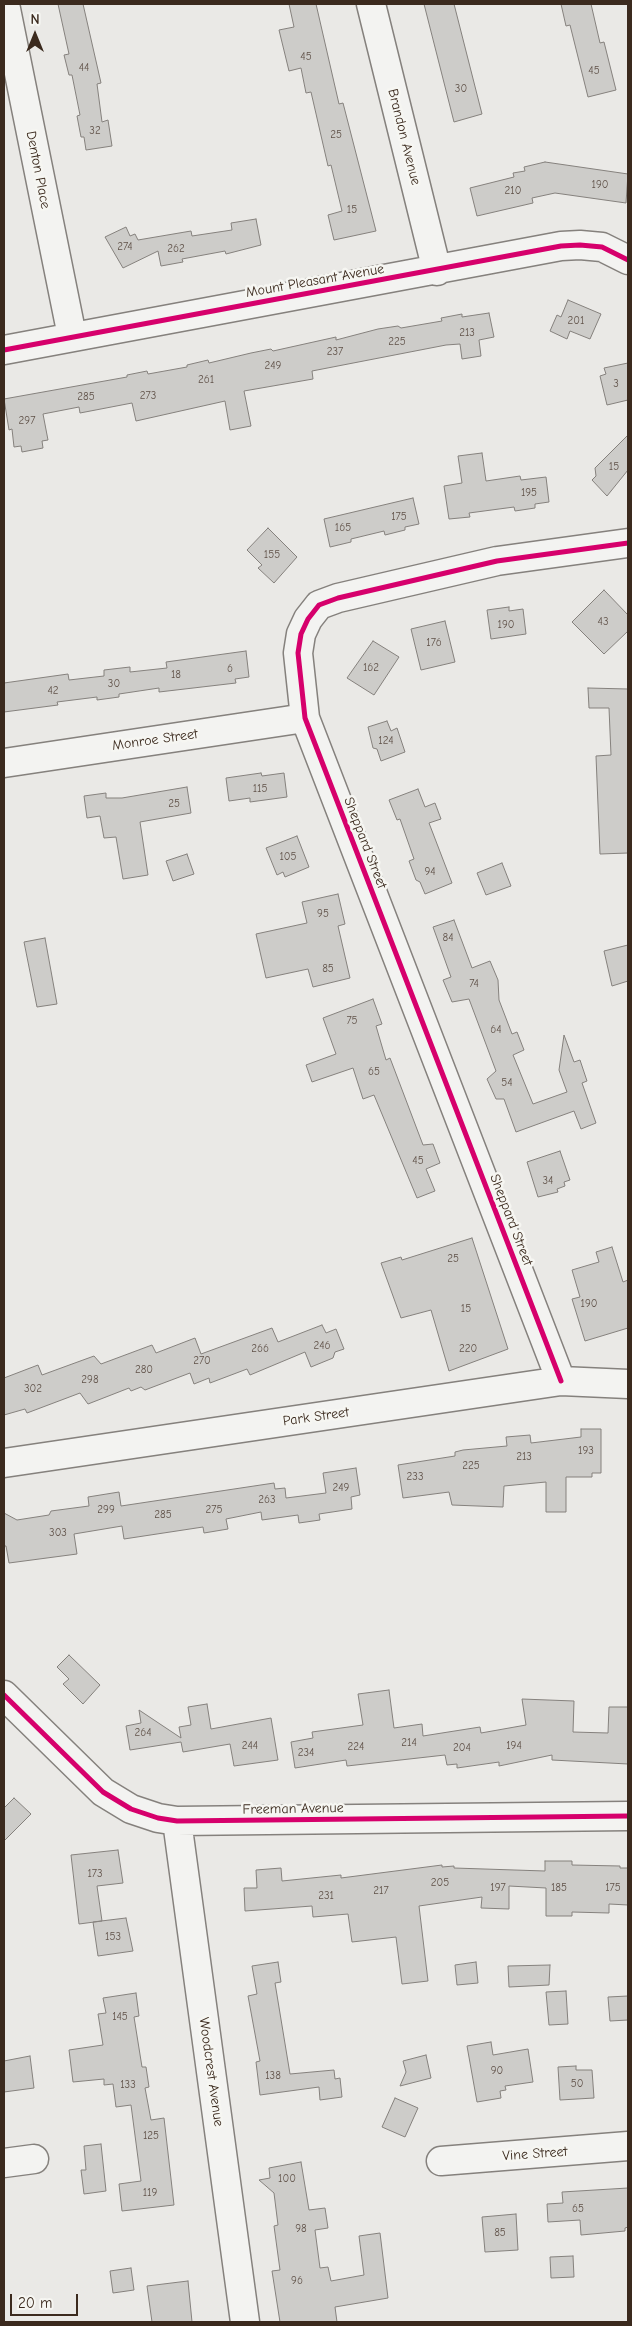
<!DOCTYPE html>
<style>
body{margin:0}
#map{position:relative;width:632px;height:2326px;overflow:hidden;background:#eae9e6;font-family:"Comic Neue",sans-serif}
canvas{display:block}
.frame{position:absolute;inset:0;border:5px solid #3b2a1e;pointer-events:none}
.north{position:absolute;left:10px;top:10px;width:50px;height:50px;-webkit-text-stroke:4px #f6f6f2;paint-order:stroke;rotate:0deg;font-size:14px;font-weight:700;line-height:20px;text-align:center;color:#3b2a1e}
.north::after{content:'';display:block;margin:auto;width:18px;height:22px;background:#3b2a1e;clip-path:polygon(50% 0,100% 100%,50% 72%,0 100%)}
.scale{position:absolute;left:10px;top:2294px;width:68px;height:22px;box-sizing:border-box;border:2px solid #3b2a1e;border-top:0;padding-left:6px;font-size:15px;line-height:18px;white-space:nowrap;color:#3b2a1e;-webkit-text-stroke:4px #f6f6f2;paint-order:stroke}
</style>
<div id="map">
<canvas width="632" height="2326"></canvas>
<div class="frame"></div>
<div class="north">N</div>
<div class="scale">20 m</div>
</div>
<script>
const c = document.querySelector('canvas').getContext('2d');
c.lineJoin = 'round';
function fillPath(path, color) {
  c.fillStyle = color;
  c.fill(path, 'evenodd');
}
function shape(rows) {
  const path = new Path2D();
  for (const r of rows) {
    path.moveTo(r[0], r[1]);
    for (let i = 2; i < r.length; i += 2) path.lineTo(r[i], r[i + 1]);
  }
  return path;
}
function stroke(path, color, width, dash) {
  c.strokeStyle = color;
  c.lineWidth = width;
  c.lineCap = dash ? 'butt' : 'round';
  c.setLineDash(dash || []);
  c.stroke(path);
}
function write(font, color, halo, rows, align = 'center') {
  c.font = font + ' "Comic Neue",sans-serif';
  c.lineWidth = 5;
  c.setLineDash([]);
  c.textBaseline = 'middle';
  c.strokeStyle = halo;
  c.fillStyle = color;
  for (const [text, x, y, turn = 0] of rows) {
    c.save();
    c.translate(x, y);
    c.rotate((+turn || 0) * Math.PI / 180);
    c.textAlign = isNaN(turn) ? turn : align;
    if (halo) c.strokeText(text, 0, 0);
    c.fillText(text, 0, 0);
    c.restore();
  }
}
const building = shape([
 [58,4,83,4,101,83,97,84,102,122,108,120,112,146,86,150,84,137,81,137,77,116,80,115,72,75,69,75,64,55,69,54,58,4],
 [289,4,316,4,339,104,343,103,376,231,334,240,328,215,342,211,331,165,328,166,311,92,306,93,301,68,289,71,279,30,294,27,289,4],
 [424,4,454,4,482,114,454,122,424,4],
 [561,4,591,4,600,43,604,42,616,90,588,97,570,25,566,26,561,4],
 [545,162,628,174,626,203,555,193,532,198,533,203,477,216,470,188,514,177,513,173,525,171,524,167,545,162],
 [256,219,261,245,226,254,225,251,182,259,183,262,161,266,158,251,123,268,105,237,126,227,130,236,135,234,138,240,191,231,192,236,232,230,231,223,256,219],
 [568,300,601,314,590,339,570,331,567,339,550,331,557,315,561,317,568,300],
 [489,313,494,337,479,340,481,356,462,359,460,344,446,345,312,371,313,379,244,391,251,426,230,430,225,401,136,421,132,403,80,413,79,407,43,414,48,440,42,441,43,448,22,452,21,446,14,447,12,429,9,430,4,399,127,377,127,375,147,371,148,374,187,367,187,365,208,360,209,363,251,353,271,349,273,351,336,337,336,340,378,329,398,326,401,328,442,321,441,318,462,314,462,317,489,313],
 [628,363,628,400,607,405,600,376,606,374,604,368,628,363],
 [628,435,628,470,607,496,592,480,596,476,595,468,628,435],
 [482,453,486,481,520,476,521,480,546,477,549,502,535,504,535,508,515,511,514,507,469,513,470,517,449,519,444,486,462,483,458,456,482,453],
 [413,498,419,524,405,527,405,530,385,535,384,531,351,539,351,542,330,547,324,519,413,498],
 [268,528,297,557,274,583,258,568,262,565,247,550,268,528],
 [604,590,628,615,628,631,604,654,572,622,604,590],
 [509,607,509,611,523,609,526,634,491,639,487,610,509,607],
 [445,621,455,662,421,670,411,629,445,621],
 [373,641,399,657,374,695,347,678,373,641],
 [246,651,249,677,235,679,236,683,159,692,159,688,119,694,119,697,97,700,97,697,57,702,58,705,4,712,4,683,68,674,69,680,104,676,104,670,130,667,130,672,167,668,166,662,246,651],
 [588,688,628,689,628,853,600,854,596,756,611,755,609,708,589,708,588,688],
 [387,721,391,731,397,728,405,752,381,761,377,749,373,748,368,727,387,721],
 [261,773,262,776,284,773,287,797,250,802,250,798,229,801,226,778,261,773],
 [187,787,191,813,140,822,148,875,123,879,116,837,104,838,100,816,87,818,84,796,106,793,106,798,122,798,187,787],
 [418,789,425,807,435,803,441,819,429,823,452,883,425,894,420,882,416,880,409,861,414,859,400,819,397,820,389,800,418,789],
 [297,836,309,867,285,877,283,872,277,875,266,848,297,836],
 [187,854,194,874,173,881,166,861,187,854],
 [502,863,511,886,486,895,477,873,502,863],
 [338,894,345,924,338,926,350,978,313,987,308,969,266,978,256,934,307,923,302,902,338,894],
 [454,920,472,968,490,961,498,980,499,1000,512,1034,517,1032,524,1050,513,1055,533,1104,567,1092,559,1070,564,1035,574,1062,580,1060,587,1081,582,1083,596,1123,581,1129,574,1111,516,1132,504,1099,496,1099,487,1079,496,1071,469,999,452,1002,443,980,451,977,433,927,454,920],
 [45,938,57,1004,37,1007,24,942,45,938],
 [628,945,628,981,612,986,604,951,628,945],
 [373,999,382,1024,376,1026,386,1060,390,1058,423,1145,433,1144,440,1163,426,1169,435,1191,417,1198,374,1095,363,1099,353,1068,312,1082,306,1065,336,1054,323,1018,373,999],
 [560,1151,570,1180,564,1182,565,1186,557,1189,558,1192,538,1197,527,1162,560,1151],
 [472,1238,508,1349,449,1371,431,1310,401,1318,381,1263,401,1257,402,1260,472,1238],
 [612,1247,623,1282,628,1280,628,1328,585,1341,572,1299,580,1297,572,1270,599,1262,596,1252,612,1247],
 [322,1325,326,1333,336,1329,344,1349,335,1352,333,1358,311,1367,305,1352,250,1375,247,1369,210,1383,209,1378,194,1384,190,1373,145,1390,141,1387,131,1391,129,1388,88,1404,80,1393,27,1413,25,1409,4,1415,4,1378,38,1365,42,1375,94,1356,101,1364,152,1345,156,1353,195,1338,201,1354,272,1328,278,1342,322,1325],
 [581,1429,601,1429,601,1473,592,1473,592,1477,566,1477,566,1512,546,1512,546,1482,504,1486,503,1507,452,1505,449,1492,403,1498,398,1465,455,1456,455,1452,463,1450,507,1446,506,1437,530,1435,531,1443,581,1437,581,1429],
 [356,1468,360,1495,351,1497,352,1509,319,1514,320,1520,299,1523,298,1515,262,1520,261,1512,226,1519,228,1529,204,1533,203,1527,124,1539,122,1526,74,1534,77,1554,9,1563,6,1546,4,1546,4,1513,17,1520,49,1515,51,1511,89,1506,88,1497,119,1492,121,1506,274,1483,275,1489,285,1488,286,1498,326,1493,323,1473,356,1468],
 [69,1655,100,1685,83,1704,63,1684,69,1679,57,1667,69,1655],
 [389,1690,394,1728,422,1724,423,1736,480,1727,481,1733,526,1725,522,1699,574,1701,573,1732,608,1733,609,1707,628,1707,628,1764,552,1760,552,1755,499,1766,499,1762,457,1768,457,1764,447,1765,445,1755,347,1766,346,1760,295,1768,291,1742,313,1738,312,1732,363,1725,358,1694,389,1690],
 [207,1704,211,1729,271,1718,278,1760,234,1766,230,1744,183,1752,181,1742,130,1750,126,1726,141,1723,139,1710,181,1738,179,1727,191,1725,188,1707,207,1704],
 [14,1798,31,1814,4,1841,4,1808,14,1798],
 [118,1850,123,1883,97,1886,102,1921,79,1924,71,1855,118,1850],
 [545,1861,572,1861,572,1865,620,1866,620,1868,628,1868,628,1905,609,1904,609,1913,572,1912,572,1916,546,1916,546,1888,509,1886,509,1909,481,1908,482,1897,419,1906,428,1981,402,1984,396,1937,352,1942,348,1914,313,1917,312,1906,245,1911,244,1888,257,1888,256,1870,281,1868,282,1881,341,1875,341,1878,442,1865,442,1867,454,1866,454,1868,545,1871,545,1861],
 [126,1918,133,1951,98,1956,93,1922,126,1918],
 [278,1962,281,1982,275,1983,290,2074,334,2070,335,2079,340,2078,342,2097,320,2100,319,2087,260,2095,256,2062,260,2061,248,1996,257,1994,252,1966,278,1962],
 [476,1962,478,1983,457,1985,455,1965,476,1962],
 [550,1965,549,1985,509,1987,508,1966,550,1965],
 [566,1991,568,2024,549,2025,546,1992,566,1991],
 [136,1993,139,2016,134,2017,142,2067,146,2067,149,2087,145,2088,151,2120,164,2118,174,2205,122,2211,119,2184,141,2181,131,2105,116,2107,113,2084,104,2085,104,2079,73,2082,69,2050,103,2045,98,2014,106,2013,103,1998,136,1993],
 [628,1996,628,2020,610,2021,608,1997,628,1996],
 [491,2042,493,2055,528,2049,533,2082,505,2086,506,2090,500,2091,501,2098,477,2102,467,2046,491,2042],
 [426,2055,431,2078,400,2086,406,2072,403,2061,426,2055],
 [30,2056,34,2088,4,2092,4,2061,30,2056],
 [576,2066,576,2070,592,2070,594,2098,560,2100,558,2067,576,2066],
 [395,2098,418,2108,405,2137,382,2127,395,2098],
 [101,2144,106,2191,84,2194,81,2170,86,2170,84,2146,101,2144],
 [301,2162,309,2210,325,2208,328,2228,315,2230,320,2268,328,2267,331,2281,364,2275,359,2236,380,2233,388,2298,335,2307,337,2322,280,2322,272,2271,280,2270,274,2226,278,2225,274,2193,259,2180,270,2178,269,2168,301,2162],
 [628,2188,628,2227,625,2228,625,2231,581,2235,580,2220,548,2222,547,2204,563,2203,562,2192,628,2188],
 [516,2214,518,2250,485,2252,482,2217,516,2214],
 [573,2256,574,2277,551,2278,550,2257,573,2256],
 [131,2268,134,2290,113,2293,110,2271,131,2268],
 [188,2281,192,2322,152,2322,147,2286,188,2281]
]);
const minor = shape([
 [5,4,72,336],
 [371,4,437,271],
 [4,350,561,246,580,245,602,247,628,260],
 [4,763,305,718],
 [561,1381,305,718,298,653,301,634,308,619,319,605,338,598,497,561,628,543],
 [4,1463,561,1381,628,1384],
 [4,1695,103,1792,131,1809,158,1818,177,1821,628,1816],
 [177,1821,245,2322],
 [441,2161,628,2146],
 [4,2163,34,2159]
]);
const cycleway = shape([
 [4,350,561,246,580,245,602,247,628,260],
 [561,1381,305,718,298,653,301,634,308,619,319,605,338,598,497,561,628,543],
 [4,1695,103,1792,131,1809,158,1818,177,1821,628,1816]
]);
const numberNames = [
 ["45",306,57],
 ["44",84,68],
 ["45",594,71],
 ["30",461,89],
 ["32",95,131],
 ["25",336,135],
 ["190",600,185],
 ["210",513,191],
 ["15",352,210],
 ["274",125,247],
 ["262",176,249],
 ["201",576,321],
 ["213",467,333],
 ["225",397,342],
 ["237",335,352],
 ["249",273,366],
 ["261",206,380],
 ["3",616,384],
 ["273",148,396],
 ["285",86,397],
 ["297",27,421],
 ["15",614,467],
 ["195",529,493],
 ["175",399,517],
 ["165",343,528],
 ["155",272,555],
 ["43",603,622],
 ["190",506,625],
 ["176",434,643],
 ["162",371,668],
 ["6",230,669],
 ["18",176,675],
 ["30",114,684],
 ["42",53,691],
 ["124",386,741],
 ["115",260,789],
 ["25",174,804],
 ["105",288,857],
 ["94",430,872],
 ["95",323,914],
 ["84",448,938],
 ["85",328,969],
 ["74",474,984],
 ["75",352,1021],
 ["64",496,1030],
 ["65",374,1072],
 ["54",507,1083],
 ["45",418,1161],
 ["34",548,1181],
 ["25",453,1259],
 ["190",589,1304],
 ["15",466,1309],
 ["246",322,1346],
 ["266",260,1349],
 ["220",468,1349],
 ["270",202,1361],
 ["280",144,1370],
 ["298",90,1380],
 ["302",33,1389],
 ["193",586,1451],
 ["213",524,1457],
 ["225",471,1466],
 ["233",415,1477],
 ["249",341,1488],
 ["263",267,1500],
 ["299",106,1510],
 ["275",214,1510],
 ["285",163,1515],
 ["303",58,1533],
 ["264",143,1733],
 ["214",409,1743],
 ["244",250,1746],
 ["194",514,1746],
 ["224",356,1747],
 ["204",462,1748],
 ["234",306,1753],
 ["173",95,1874],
 ["205",440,1883],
 ["197",498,1888],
 ["185",559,1888],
 ["175",613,1888],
 ["217",381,1891],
 ["231",326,1896],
 ["153",113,1937],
 ["145",120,2017],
 ["90",497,2071],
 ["138",273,2076],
 ["50",577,2084],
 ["133",128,2085],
 ["125",151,2136],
 ["100",287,2179],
 ["119",150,2193],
 ["65",578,2209],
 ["98",301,2229],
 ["85",500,2233],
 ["96",297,2281]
];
const streetNames = [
 ["Brandon Avenue",404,137,76],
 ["Denton Place",38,170,79],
 ["Mount Pleasant Avenue",315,281,-10],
 ["Monroe Street",155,740,-8],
 ["Sheppard Street",365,843,69],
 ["Sheppard Street",511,1220,69],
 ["Park Street",316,1417,-8],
 ["Freeman Avenue",293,1809,-1],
 ["Woodcrest Avenue",211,2072,82],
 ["Vine Street",535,2154,-4]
];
fillPath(building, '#cdccc9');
stroke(building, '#85817d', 1);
stroke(minor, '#85817d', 31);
stroke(minor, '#f3f3f1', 28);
stroke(cycleway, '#d6006c', 5);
write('11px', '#605249', null, numberNames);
write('14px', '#3b2a1e', '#f6f6f2', streetNames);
</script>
